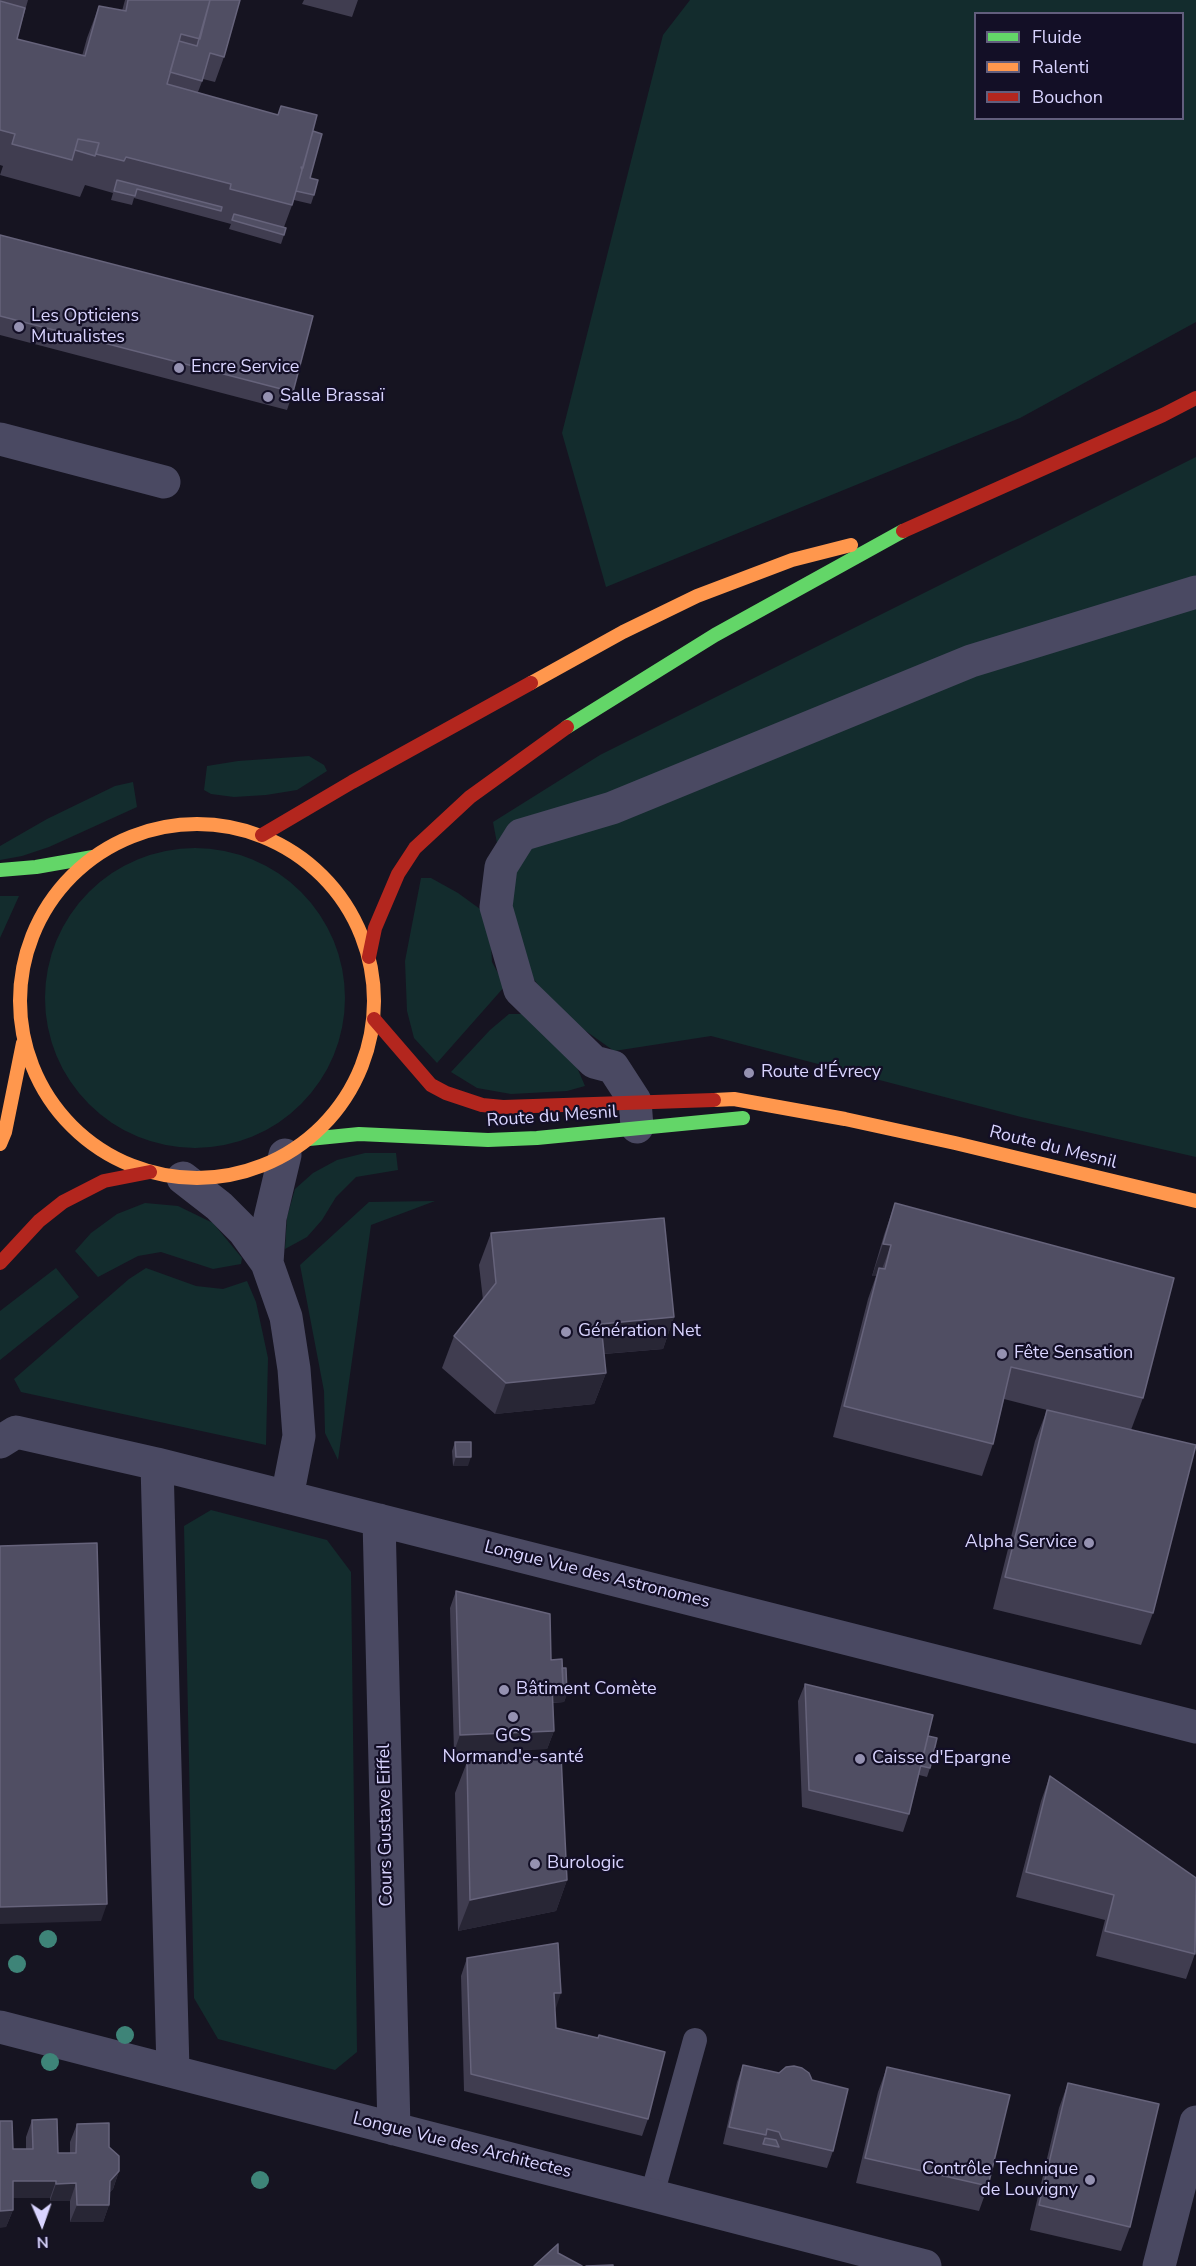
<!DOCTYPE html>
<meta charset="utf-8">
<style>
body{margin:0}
#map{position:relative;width:1196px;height:2266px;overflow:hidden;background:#161421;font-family:"Nunito Sans",sans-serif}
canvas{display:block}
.legend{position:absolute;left:974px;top:12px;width:210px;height:108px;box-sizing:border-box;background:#130f26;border:2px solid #625e7d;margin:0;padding:8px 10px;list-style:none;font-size:18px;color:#d9d4ff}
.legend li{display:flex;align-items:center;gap:12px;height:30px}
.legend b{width:30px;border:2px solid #625e7d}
.north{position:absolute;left:12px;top:2194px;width:60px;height:60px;-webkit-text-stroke:4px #130f26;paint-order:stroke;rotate:178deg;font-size:16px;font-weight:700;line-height:24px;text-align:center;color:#d9d4ff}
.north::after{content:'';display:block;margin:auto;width:21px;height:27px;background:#d9d4ff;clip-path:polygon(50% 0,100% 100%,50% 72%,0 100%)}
</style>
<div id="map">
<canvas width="1196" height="2266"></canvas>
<ul class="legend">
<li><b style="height:8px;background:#63d668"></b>Fluide</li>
<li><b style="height:8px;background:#ff974d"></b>Ralenti</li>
<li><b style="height:8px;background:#b3261e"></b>Bouchon</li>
</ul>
<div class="north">N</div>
</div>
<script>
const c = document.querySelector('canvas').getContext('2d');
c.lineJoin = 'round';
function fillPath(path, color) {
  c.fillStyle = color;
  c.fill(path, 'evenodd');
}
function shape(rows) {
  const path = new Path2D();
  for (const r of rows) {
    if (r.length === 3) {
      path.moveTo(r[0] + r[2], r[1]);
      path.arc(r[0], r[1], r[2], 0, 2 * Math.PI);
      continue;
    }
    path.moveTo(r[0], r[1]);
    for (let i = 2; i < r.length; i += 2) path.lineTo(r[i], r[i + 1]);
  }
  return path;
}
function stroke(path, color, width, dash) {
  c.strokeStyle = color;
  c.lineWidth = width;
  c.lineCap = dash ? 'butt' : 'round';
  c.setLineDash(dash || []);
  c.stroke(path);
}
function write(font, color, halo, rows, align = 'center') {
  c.font = font + ' "Nunito Sans",sans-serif';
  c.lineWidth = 4.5;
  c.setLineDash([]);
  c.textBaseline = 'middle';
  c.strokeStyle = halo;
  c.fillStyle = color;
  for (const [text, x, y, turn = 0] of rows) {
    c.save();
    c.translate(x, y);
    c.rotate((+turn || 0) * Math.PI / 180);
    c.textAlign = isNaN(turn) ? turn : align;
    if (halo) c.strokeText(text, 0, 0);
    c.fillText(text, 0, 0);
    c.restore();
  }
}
const green = shape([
 [690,0,1196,0,1196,322,1020,418,606,587,562,433,663,35],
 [976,14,1182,14,1182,118,976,118],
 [1196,457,1196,1157,1021,1117,711,1036,614,1051,559,1012,519,960,493,822,600,755],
 [309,756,324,765,327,771,297,790,266,795,234,797,211,794,204,790,207,766,238,761],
 [133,782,137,807,49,847,22,856,0,860,0,846,47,819,115,786],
 [195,998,150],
 [421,878,431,878,458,893,480,909,490,929,492,962,505,986,437,1063,414,1038,407,1011,405,961],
 [0,896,19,896,0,938],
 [509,1014,522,1014,573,1058,585,1086,567,1091,511,1094,477,1088,451,1072,490,1030],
 [365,1153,396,1153,398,1170,356,1177,336,1197,322,1220,307,1237,285,1249,287,1217,295,1189,313,1173,337,1160],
 [435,1201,371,1225,338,1460,325,1433,324,1391,300,1265,369,1202],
 [145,1203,178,1206,213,1223,242,1258,241,1264,213,1269,161,1252,138,1256,98,1277,75,1251,91,1233,117,1214],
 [56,1268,79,1297,0,1360,0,1311],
 [146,1268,196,1286,223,1289,247,1281,256,1302,268,1358,266,1445,21,1392,14,1379,129,1279],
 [211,1510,327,1540,351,1572,357,2052,335,2070,218,2039,194,1998,184,1526]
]);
const lane = shape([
 [652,2195,695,2040]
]);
const street = shape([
 [0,439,164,482],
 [637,1127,635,1101,613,1067,594,1062,520,990,496,907,501,867,521,835,612,808,971,661,1196,592],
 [183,1178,219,1206,244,1231,267,1263,286,1317,294,1369,299,1436,287,1497],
 [267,1263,270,1218,285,1155],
 [0,1442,16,1432,157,1464,1196,1727],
 [157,1464,173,2070],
 [379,1520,394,2129],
 [0,2027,925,2266],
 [1159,2266,1196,2122]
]);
const fast = shape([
 [567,727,715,635,903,531],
 [0,870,36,867,93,857],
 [309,1139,359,1134,488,1140,537,1138,743,1118]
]);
const slow = shape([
 [531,683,623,632,697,596,792,560,851,545],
 [197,1001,177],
 [714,1100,734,1099,845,1119,955,1143,1196,1201],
 [0,1144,5,1132,23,1043]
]);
const jam = shape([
 [903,531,1163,415,1196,398],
 [262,835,352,782,531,683],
 [369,957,375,928,398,874,415,848,470,797,567,727],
 [374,1019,431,1085,446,1093,482,1105,503,1107,714,1100],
 [0,1263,39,1221,63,1202,104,1181,150,1172]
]);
const trees = [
 [48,1939],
 [17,1964],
 [125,2035],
 [50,2062],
 [260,2180]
];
const wall = shape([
 [0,0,28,0,17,39,82,56,87,38,99,6,122,11,125,0,240,0,224,57,215,82,203,79,198,92,313,131,310,178,314,195,311,204,294,200,284,227,284,235,281,244,229,229,231,224,134,198,132,205,111,200,113,193,85,185,80,197,0,175,3,166,0,165],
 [304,0,358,0,352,17,302,4],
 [0,235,293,392,287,410,0,335],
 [895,1203,1143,1398,1131,1430,1153,1613,1141,1645,993,1609,1035,1441,1047,1410,1004,1399,993,1444,982,1476,833,1437,868,1299,876,1276,872,1276,884,1235],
 [491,1233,674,1317,663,1349,604,1354,606,1373,594,1404,495,1414,442,1368,454,1336,483,1300,479,1265],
 [455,1442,468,1466,453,1466,452,1451],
 [456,1591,562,1668,567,1694,564,1702,553,1703,554,1731,547,1749,454,1752,450,1608],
 [805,1684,928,1736,930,1768,927,1777,919,1775,909,1814,903,1832,802,1807,798,1701],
 [467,1762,567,1880,556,1911,458,1931,455,1793],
 [1050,1776,1196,1951,1186,1979,1096,1956,1105,1920,1016,1897,1041,1801],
 [467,1958,555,2009,556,2028,648,2119,642,2136,464,2091,461,1976],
 [743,2065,833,2151,827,2168,723,2144,737,2082],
 [887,2067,988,2186,979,2211,856,2183,878,2092],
 [1068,2083,1130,2227,1121,2251,1030,2230,1059,2108],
 [32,2120,58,2153,70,2153,70,2142,77,2124,109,2147,119,2171,113,2189,110,2192,109,2205,103,2222,70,2222,70,2201,50,2201,50,2198,13,2198,13,2210,6,2227,13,2149,26,2149,26,2137]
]);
const shadedWall = shape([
 [883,1244,891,1245,879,1277,879,1268,876,1276,872,1276],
 [674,1317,663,1349,589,1355,601,1324],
 [606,1373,594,1404,495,1414,506,1383],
 [456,1457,471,1457,468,1466,453,1466],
 [563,1685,567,1694,564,1702,546,1703,552,1686],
 [554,1731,547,1749,454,1752,460,1735],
 [567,1880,556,1911,458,1931,470,1900],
 [107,1904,101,1921,0,1924,0,1907],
 [554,1993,561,1993,555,2011],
 [119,2171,113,2189,104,2199,110,2181],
 [13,2181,56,2181,50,2198,7,2198],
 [76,2183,70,2201,50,2201,56,2184],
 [77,2205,109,2205,103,2222,70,2222],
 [13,2210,6,2227,0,2228,0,2211]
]);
const building = shape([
 [128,0,210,0,200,39,181,34,167,84,278,115,281,106,317,115,303,168,301,167,302,170,292,205,230,189,231,184,126,157,124,161,96,154,99,143,78,139,72,160,12,144,15,134,0,130,0,1,25,8,17,39,85,56,99,6,126,11,128,0],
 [210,0,240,0,224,57,210,53,202,81,170,72,179,41,197,46,210,0],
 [313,131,322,134,310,178,318,180,314,195,296,191,313,131],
 [78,139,99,143,95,156,75,150,78,139],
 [117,180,222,207,221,211,137,189,135,196,114,191,117,180],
 [234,214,286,228,284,235,232,220,234,214],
 [0,235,313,316,293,392,0,316,0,235],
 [895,1203,1174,1278,1143,1398,1011,1367,993,1444,844,1406,879,1268,885,1269,891,1245,883,1244,895,1203],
 [664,1218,674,1317,601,1324,606,1373,506,1383,454,1336,496,1283,491,1233,664,1218],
 [1047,1410,1196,1445,1153,1613,1005,1577,1047,1410],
 [455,1442,471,1442,471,1457,456,1457,455,1442],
 [97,1543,107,1904,0,1907,0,1546,97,1543],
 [456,1591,550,1614,551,1660,562,1659,563,1685,552,1686,554,1731,460,1735,456,1591],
 [562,1668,566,1668,567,1694,560,1694,563,1685,562,1668],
 [805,1684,933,1715,909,1814,809,1790,805,1684],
 [928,1736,937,1738,930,1768,921,1766,928,1736],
 [561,1755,567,1880,470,1900,467,1762,561,1755],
 [1050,1776,1196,1878,1195,1954,1105,1931,1114,1895,1026,1872,1050,1776],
 [558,1943,561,1993,554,1993,556,2028,598,2038,599,2035,665,2052,648,2119,471,2074,467,1958,558,1943],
 [743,2065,779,2073,786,2067,794,2066,802,2068,809,2073,812,2080,848,2089,833,2151,782,2139,779,2132,767,2129,766,2135,729,2127,743,2065],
 [887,2067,1010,2095,988,2186,865,2158,887,2067],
 [1068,2083,1159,2104,1130,2227,1039,2205,1068,2083],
 [57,2119,58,2153,76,2153,77,2124,109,2123,109,2147,119,2156,119,2171,110,2181,109,2205,77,2205,76,2183,56,2184,56,2181,13,2181,13,2210,0,2211,0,2121,12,2121,13,2149,33,2149,32,2120,57,2119],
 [765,2138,776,2140,779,2147,763,2144,765,2138],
 [558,2244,558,2253,582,2266,534,2266,558,2244],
 [613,2265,613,2266,586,2266,613,2265]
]);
const markers = [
 [19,327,6,"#9591b1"],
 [179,368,6,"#9591b1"],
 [268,397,6,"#9591b1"],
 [749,1073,6,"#9591b1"],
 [566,1332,6,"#9591b1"],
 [1002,1354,6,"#9591b1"],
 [1089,1543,6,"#9591b1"],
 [504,1690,6,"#9591b1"],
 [513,1717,6,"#9591b1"],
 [860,1759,6,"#9591b1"],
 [535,1864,6,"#9591b1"],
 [1090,2180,6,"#9591b1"]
];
const poiNames = [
 ["Les Opticiens",31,317],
 ["Mutualistes",31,338],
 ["Encre Service",191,368],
 ["Salle Brassaï",280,397],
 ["Route d'Évrecy",761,1073],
 ["Génération Net",578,1332],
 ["Fête Sensation",1014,1354],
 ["Alpha Service",1077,1543,"right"],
 ["Bâtiment Comète",516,1690],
 ["GCS",513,1737,"center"],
 ["Normand'e-santé",513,1758,"center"],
 ["Caisse d'Epargne",872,1759],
 ["Burologic",547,1864],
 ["Contrôle Technique",1078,2170,"right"],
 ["de Louvigny",1078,2191,"right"]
];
const streetNames = [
 ["Route du Mesnil",552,1117,-4],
 ["Route du Mesnil",1053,1148,14],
 ["Longue Vue des Astronomes",597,1575,14],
 ["Cours Gustave Eiffel",386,1825,-91],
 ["Longue Vue des Architectes",462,2146,14]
];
fillPath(green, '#132c2d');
stroke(lane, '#4a4962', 24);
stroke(street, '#4a4962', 33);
stroke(fast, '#63d668', 14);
stroke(slow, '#ff974d', 14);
stroke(jam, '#b3261e', 14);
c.fillStyle = '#3e8478';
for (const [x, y] of trees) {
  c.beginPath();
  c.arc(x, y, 9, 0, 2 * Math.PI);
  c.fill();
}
fillPath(wall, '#403d50');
fillPath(shadedWall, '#282635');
fillPath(building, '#504e63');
stroke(building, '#66637b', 1.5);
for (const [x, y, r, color] of markers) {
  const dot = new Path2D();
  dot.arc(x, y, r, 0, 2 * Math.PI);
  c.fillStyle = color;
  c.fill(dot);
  stroke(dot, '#130f26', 2);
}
write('18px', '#d9d4ff', '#130f26', poiNames, 'left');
write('18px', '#d9d4ff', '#130f26', streetNames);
</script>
